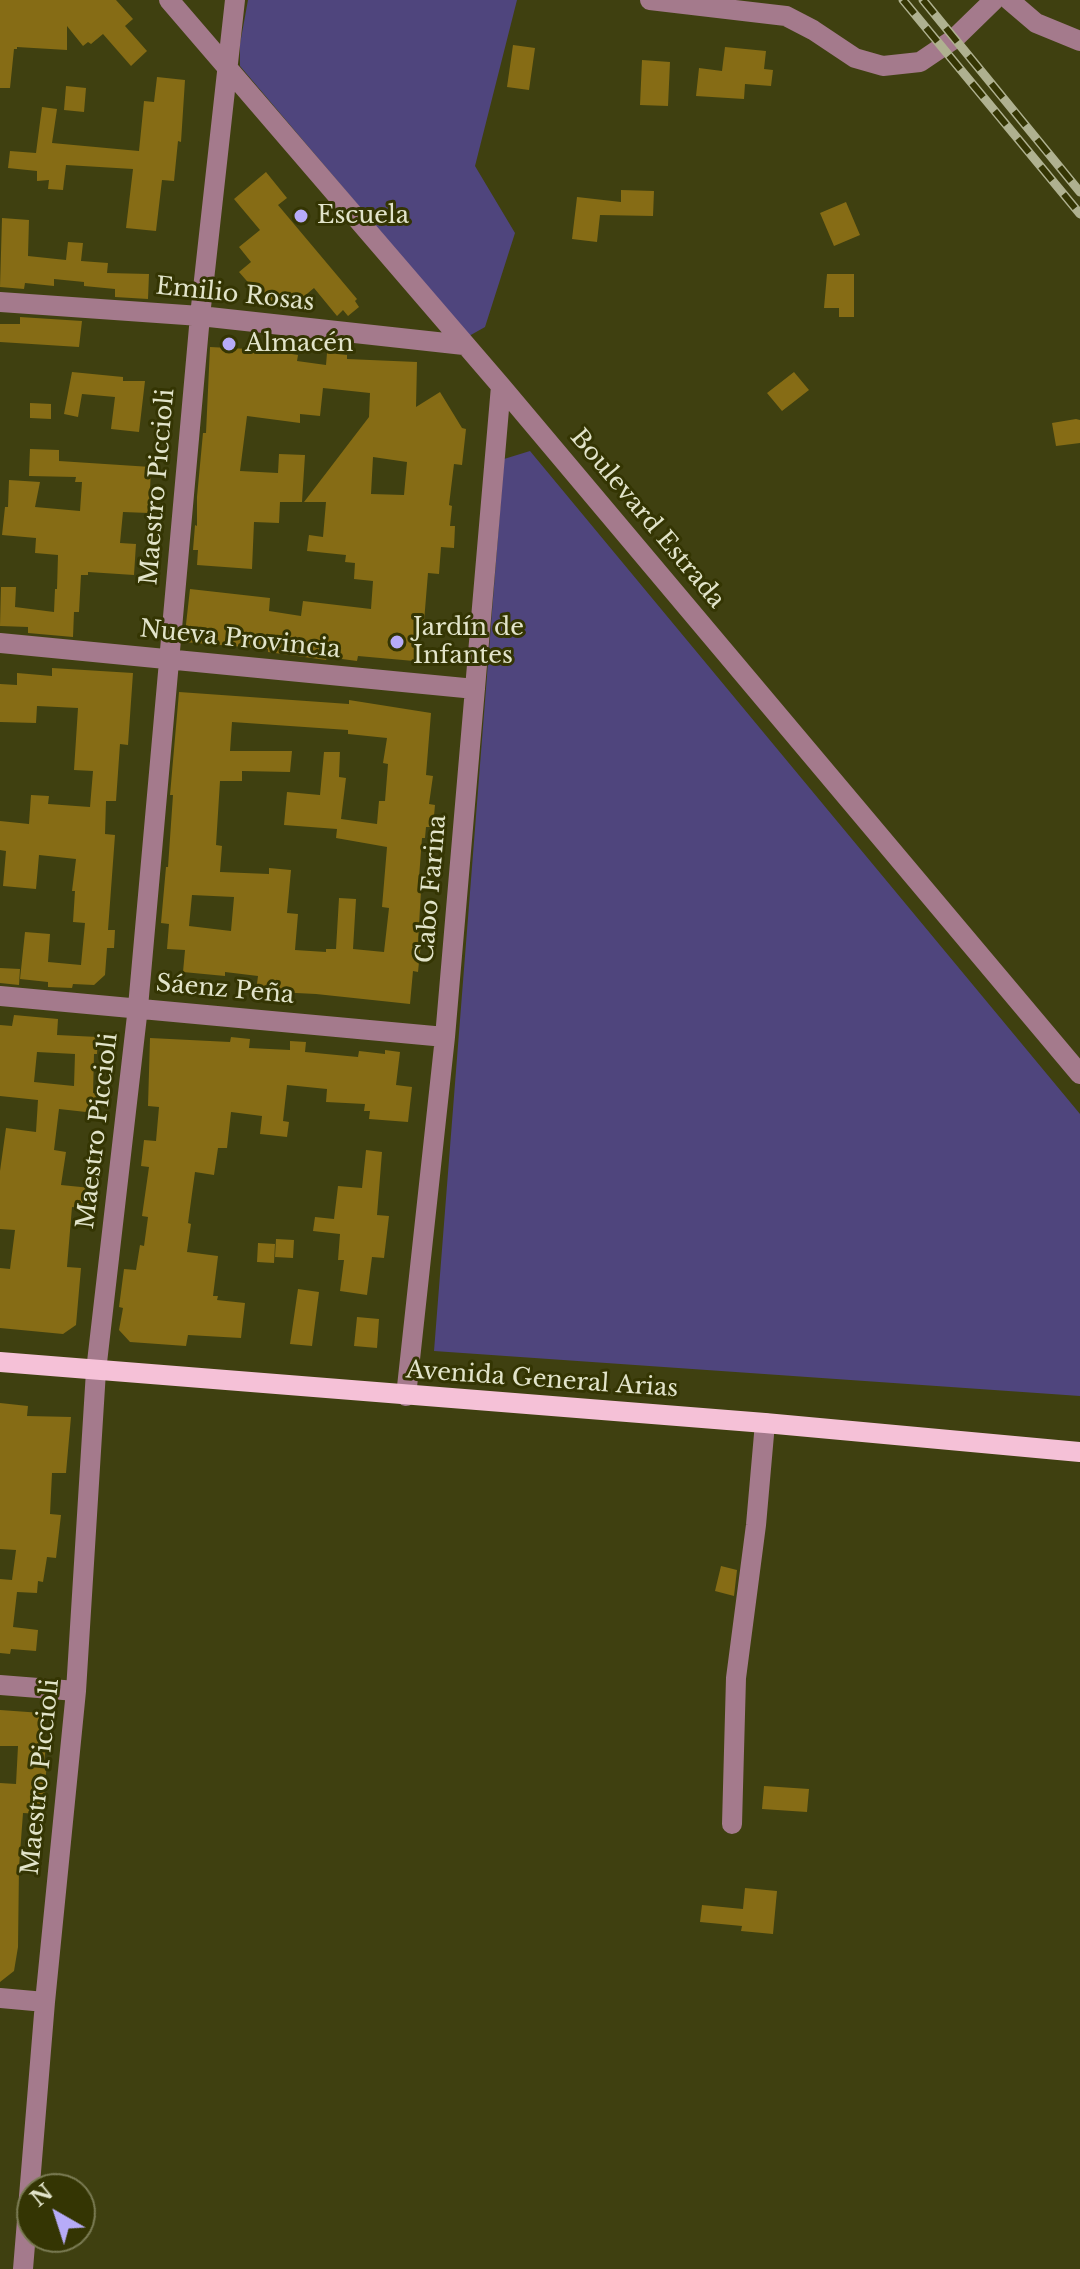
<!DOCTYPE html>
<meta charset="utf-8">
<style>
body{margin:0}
#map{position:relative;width:1080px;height:2269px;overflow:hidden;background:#3f4010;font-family:"Libre Baskerville",serif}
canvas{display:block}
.north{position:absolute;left:16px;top:2173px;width:80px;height:80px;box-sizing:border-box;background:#343503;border:2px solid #7a7b53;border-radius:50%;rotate:321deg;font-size:22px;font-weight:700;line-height:32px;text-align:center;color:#e2e4ca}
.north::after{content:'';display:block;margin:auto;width:28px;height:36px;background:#b7abf8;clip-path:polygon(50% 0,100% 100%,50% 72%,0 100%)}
</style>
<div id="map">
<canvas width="1080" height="2269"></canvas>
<div class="north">N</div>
</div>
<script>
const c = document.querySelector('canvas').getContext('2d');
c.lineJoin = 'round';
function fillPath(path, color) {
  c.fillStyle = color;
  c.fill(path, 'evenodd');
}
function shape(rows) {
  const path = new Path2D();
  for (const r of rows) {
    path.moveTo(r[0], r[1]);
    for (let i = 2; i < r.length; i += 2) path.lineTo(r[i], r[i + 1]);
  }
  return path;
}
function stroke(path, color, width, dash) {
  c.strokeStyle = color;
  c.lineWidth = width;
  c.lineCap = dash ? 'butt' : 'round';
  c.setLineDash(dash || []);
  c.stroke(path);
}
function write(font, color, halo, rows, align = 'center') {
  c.font = font + ' "Libre Baskerville",serif';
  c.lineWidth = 6;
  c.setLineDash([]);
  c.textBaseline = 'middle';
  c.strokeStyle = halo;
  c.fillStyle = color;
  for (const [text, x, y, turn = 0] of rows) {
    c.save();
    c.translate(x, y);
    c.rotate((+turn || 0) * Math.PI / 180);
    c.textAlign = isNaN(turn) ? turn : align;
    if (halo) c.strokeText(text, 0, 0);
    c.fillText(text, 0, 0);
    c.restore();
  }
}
const green = shape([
 [248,0,517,0,475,166,515,233,485,327,469,336,240,66,240,44],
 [530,451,1080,1114,1080,1396,434,1351,504,459]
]);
const building = shape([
 [0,0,116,0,133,19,125,26,147,51,131,66,103,34,91,44,88,42,83,46,67,26,67,50,17,47,17,49,14,49,10,88,0,88],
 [513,45,535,48,529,90,507,87],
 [725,47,766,51,764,69,773,70,771,86,745,84,744,99,696,96,699,68,722,71],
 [642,60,670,62,668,106,640,105],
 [157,77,185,80,181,142,178,141,174,181,162,180,156,231,126,228,133,169,66,165,63,190,48,189,49,180,37,181,37,171,8,168,10,151,36,153,42,107,57,109,52,143,139,151,144,101,154,102],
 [66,86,86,88,84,112,64,110],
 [266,172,287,198,278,205,357,299,355,301,359,307,348,316,343,310,337,316,314,288,290,308,284,301,277,307,264,292,260,296,239,272,251,262,239,247,260,230,234,199],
 [621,190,654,191,653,216,600,215,597,242,572,239,577,197,621,202],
 [846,202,860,235,834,246,820,213],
 [2,218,29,220,28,256,66,260,68,242,83,243,81,261,108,263,107,273,149,274,148,299,115,297,115,289,84,286,84,282,54,279,54,286,25,283,24,289,0,287],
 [827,274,854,274,854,317,839,317,839,308,824,308],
 [20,317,82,321,79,347,0,342,0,324,20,324],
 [210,347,267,350,298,355,297,361,326,365,327,353,347,355,347,359,417,362,416,407,440,392,462,428,466,429,462,465,454,464,449,505,452,506,450,526,455,526,454,548,441,547,439,574,428,573,423,634,417,634,414,661,358,656,357,661,327,657,326,660,268,652,268,649,184,642,190,589,270,598,269,611,301,616,303,601,371,609,373,581,354,579,355,563,345,562,346,555,307,551,309,535,323,537,326,502,304,502,369,417,370,393,323,388,320,416,300,414,300,423,247,416,240,471,278,473,279,454,305,455,302,502,280,502,279,523,254,522,252,569,197,565,198,550,193,550,195,525,197,526,197,497,203,433,206,433],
 [373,457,407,462,404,495,371,494],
 [72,372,123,377,123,381,145,381,139,432,111,429,115,397,82,394,78,417,64,414],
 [794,372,809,390,782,411,767,393],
 [30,403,51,404,51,419,30,418],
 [1076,419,1080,420,1080,443,1056,446,1052,423],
 [30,449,59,450,59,461,151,467,149,513,123,512,120,543,136,544,134,575,88,572,88,575,81,575,79,612,74,612,73,637,28,633,28,627,0,626,1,587,16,587,15,607,54,612,55,589,57,589,58,555,35,553,36,538,2,535,5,507,8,507,9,480,40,482,35,507,80,511,82,482,75,482,76,477,29,476],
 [52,668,133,673,128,745,120,744,116,801,106,801,105,834,115,835,108,930,115,930,114,948,107,948,105,975,94,985,73,984,72,988,48,987,48,982,20,979,25,932,50,934,48,962,81,965,85,923,73,922,75,891,72,891,76,859,39,855,36,889,3,886,6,851,0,850,0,821,29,824,31,795,49,796,48,804,90,807,93,771,74,770,78,708,37,706,36,723,0,722,0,684,17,685,17,673,52,676],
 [179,692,349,704,349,700,431,713,426,775,433,776,429,804,435,805,433,827,426,827,425,838,422,838,418,891,421,891,418,942,421,942,418,972,413,971,410,1004,316,994,256,991,258,976,225,972,225,976,183,972,185,950,167,949,169,924,161,923,166,867,168,867,173,795,170,795],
 [232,722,348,730,348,734,387,738,383,763,388,764,385,801,379,801,377,824,341,819,346,778,339,777,340,752,324,752,320,795,287,792,284,825,337,829,336,838,387,847,382,907,389,908,384,952,353,949,356,899,339,898,336,949,326,949,326,952,295,950,298,914,287,913,291,870,269,868,269,874,220,872,222,846,216,845,220,781,242,781,242,771,290,772,292,751,230,751],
 [192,895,234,897,231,931,189,926],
 [0,968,20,969,19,985,0,983],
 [14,1015,58,1019,57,1035,98,1037,97,1054,94,1054,93,1093,97,1094,95,1113,59,1109,54,1150,66,1152,61,1185,91,1188,89,1209,72,1207,67,1267,81,1268,76,1325,63,1334,0,1328,0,1268,10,1269,15,1230,0,1229,0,1171,6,1128,36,1132,38,1100,0,1096,0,1025,12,1026],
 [37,1052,75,1054,74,1086,34,1082],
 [231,1037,250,1039,249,1048,290,1050,290,1041,306,1042,305,1052,358,1057,359,1051,385,1054,385,1050,400,1052,396,1085,412,1087,408,1122,369,1119,370,1111,364,1111,365,1104,326,1102,327,1089,287,1085,283,1121,289,1122,287,1137,260,1134,262,1116,231,1112,227,1148,218,1148,214,1175,195,1172,188,1223,191,1224,187,1252,218,1256,213,1296,218,1296,217,1300,245,1303,241,1338,188,1335,186,1346,130,1342,119,1330,123,1308,119,1307,124,1269,136,1270,140,1245,144,1246,148,1217,142,1216,149,1167,141,1166,144,1140,156,1141,159,1107,148,1106,150,1038,230,1042],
 [366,1150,382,1152,377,1215,389,1216,384,1258,372,1257,367,1295,340,1291,344,1260,338,1260,340,1234,313,1231,315,1217,334,1219,338,1186,362,1188],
 [276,1239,294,1240,293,1258,275,1257],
 [258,1243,275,1244,274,1263,257,1262],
 [298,1289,319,1292,312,1346,290,1344],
 [357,1317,379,1319,377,1348,354,1346],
 [0,1403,28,1406,27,1416,71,1417,66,1473,52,1473,50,1514,61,1515,56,1558,47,1557,43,1582,38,1581,37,1593,17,1592,13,1627,38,1630,36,1651,11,1649,10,1654,0,1653,0,1579,12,1580,16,1550,0,1549],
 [721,1566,737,1570,734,1596,715,1591],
 [0,1710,42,1713,39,1746,46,1747,44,1761,47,1761,44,1798,41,1798,40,1814,23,1813,19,1867,18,1947,14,1971,0,1982,0,1783,16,1784,18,1746,0,1746],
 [764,1786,809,1789,807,1812,762,1809],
 [745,1888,777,1891,773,1934,741,1931,742,1926,700,1922,702,1905,743,1909]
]);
const minor = shape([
 [169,0,501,386,1080,1074],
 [650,0,786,16,813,30,855,58,883,66,920,62,954,39,994,0],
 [1009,0,1036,23,1080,41],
 [0,302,200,316,464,345],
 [0,643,475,689],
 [0,996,445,1037],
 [406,1396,445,1037,501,386],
 [0,1685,76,1691],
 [732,1824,736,1678,756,1525,765,1423],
 [0,1998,45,2002],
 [23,2269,45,2002,76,1691,96,1371,138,1007,200,316,235,0]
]);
const major = shape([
 [0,1362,765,1423,1080,1452]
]);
const rail = shape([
 [903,0,1080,214],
 [923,0,1080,192]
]);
const markers = [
 [301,216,8,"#b7abf8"],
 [229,344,8,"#b7abf8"],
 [397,642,8,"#b7abf8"]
];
const poiNames = [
 ["Escuela",317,216],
 ["Almacén",245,344],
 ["Jardín de",413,628],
 ["Infantes",413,656]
];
const streetNames = [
 ["Emilio Rosas",235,295,6],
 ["Maestro Piccioli",158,487,-85],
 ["Boulevard Estrada",647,519,50],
 ["Nueva Provincia",240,640,6],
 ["Cabo Farina",432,889,-85],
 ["Sáenz Peña",225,990,5],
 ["Maestro Piccioli",98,1131,-83],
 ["Avenida General Arias",542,1380,4],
 ["Maestro Piccioli",41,1777,-84]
];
fillPath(green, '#4f457d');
fillPath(building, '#866c15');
stroke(minor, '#a47a8c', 20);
stroke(major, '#f5c1d7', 20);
stroke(rail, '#afb190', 9);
stroke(rail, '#343503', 6, [18]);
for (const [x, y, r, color] of markers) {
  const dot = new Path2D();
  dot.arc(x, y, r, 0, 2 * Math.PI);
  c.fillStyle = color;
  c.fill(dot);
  stroke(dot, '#343503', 3);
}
write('24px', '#e2e4ca', '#343503', poiNames, 'left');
write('24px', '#e2e4ca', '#343503', streetNames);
</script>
